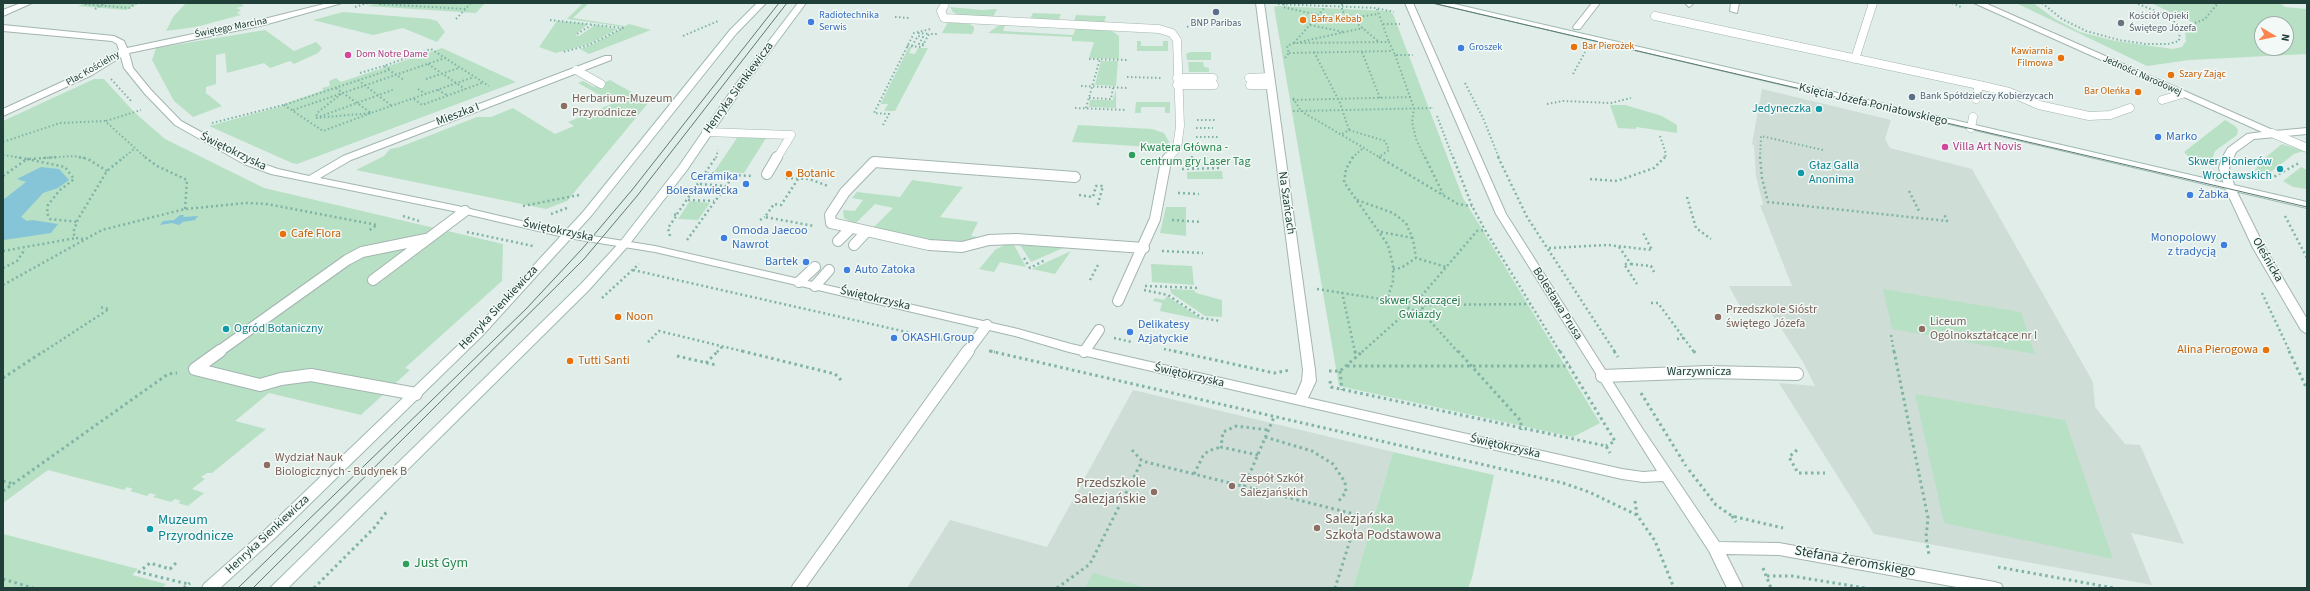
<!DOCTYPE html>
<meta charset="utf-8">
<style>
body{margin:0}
#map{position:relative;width:2310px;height:591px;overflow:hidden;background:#e1ede8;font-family:"Source Sans 3",sans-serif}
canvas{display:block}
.frame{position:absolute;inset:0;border:4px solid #203f39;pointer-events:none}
.north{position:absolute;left:2254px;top:16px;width:40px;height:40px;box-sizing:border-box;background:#f2f9f6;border:1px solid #9eafaa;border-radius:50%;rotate:99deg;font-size:11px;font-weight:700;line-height:16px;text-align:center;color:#203f39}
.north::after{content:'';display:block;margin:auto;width:14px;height:18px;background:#fd834f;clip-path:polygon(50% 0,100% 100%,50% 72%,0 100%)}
</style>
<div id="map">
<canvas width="2310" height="591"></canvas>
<div class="frame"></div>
<div class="north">N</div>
</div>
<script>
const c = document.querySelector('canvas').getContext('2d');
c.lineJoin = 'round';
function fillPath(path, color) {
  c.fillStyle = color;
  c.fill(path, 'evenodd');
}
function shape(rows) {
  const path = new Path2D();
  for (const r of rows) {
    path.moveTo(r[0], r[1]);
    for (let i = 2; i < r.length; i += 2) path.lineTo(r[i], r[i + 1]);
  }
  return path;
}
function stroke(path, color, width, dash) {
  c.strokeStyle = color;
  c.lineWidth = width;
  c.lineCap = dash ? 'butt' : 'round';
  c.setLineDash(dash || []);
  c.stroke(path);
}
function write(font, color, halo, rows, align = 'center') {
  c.font = font + ' "Source Sans 3",sans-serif';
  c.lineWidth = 3;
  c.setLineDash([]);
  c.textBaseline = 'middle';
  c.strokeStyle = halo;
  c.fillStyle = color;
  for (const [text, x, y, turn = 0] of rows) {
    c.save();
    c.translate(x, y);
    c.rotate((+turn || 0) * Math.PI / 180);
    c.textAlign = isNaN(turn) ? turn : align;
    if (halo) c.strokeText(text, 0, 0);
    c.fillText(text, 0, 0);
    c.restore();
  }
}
const built = shape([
 [1762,89,1891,120,1885,139,1890,148,1972,169,2093,382,2095,407,2125,444,2140,445,2184,544,2131,533,2152,585,1874,534,1779,383,1815,386,1803,362,1769,310,1742,310,1729,286,1792,286,1760,205,1763,205,1756,176,1754,146,1752,144],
 [1133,390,1393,452,1353,588,907,588,950,520,1047,547]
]);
const green = shape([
 [85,3,138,3,126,10,78,6],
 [186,3,240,3,244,6,236,8,241,10,237,13,241,15,196,27,166,31,173,17],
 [378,3,485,3,476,13,367,6],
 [583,3,589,3,573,18,625,26,629,24,651,30,589,54,580,49,591,45,625,27,567,19],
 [2016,3,2033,3,2055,19,2080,32,2115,41,2173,49,2182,47,2186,41,2185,29,2196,24,2151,3,2280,3,2285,7,2307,9,2307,54,2189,60,2147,66],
 [2262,24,2286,24,2286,48,2262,48],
 [1278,6,1388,11,1393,14,1463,198,1600,423,1573,437,1339,386,1274,7],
 [950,7,982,10,997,9,993,17,960,16,953,12],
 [343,12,430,19,437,21,445,32,437,42,403,28,373,35,313,20],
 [1033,13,1061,14,1058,21,1030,19],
 [1076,15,1102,16,1106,16,1104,23,1074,21],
 [557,21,588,24,575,35,579,36,595,25,618,29,589,44,556,53,539,47],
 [948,22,970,24,974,27,974,30,972,34,942,33],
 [1005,25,1003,31,1073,35,1076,28,1112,31,1119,36,1119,59,1089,58,1094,42,1072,41,1072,37,988,33,998,26],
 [265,30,294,51,316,42,322,48,318,53,294,64,290,61,270,68,264,63,227,73,225,53,216,55,216,84,206,87,206,93,222,106,193,117,174,101,152,60,156,48],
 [1137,41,1141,41,1141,46,1163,46,1163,41,1168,41,1168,51,1137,51],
 [909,47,912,47,909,53,915,54,918,48,928,48,895,111,884,111,888,104,881,104,877,111],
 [442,48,516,82,297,164,292,163,209,126,282,106,284,104,324,90,322,88,330,86,329,81,336,78,341,82],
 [1190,52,1211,52,1211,60,1187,60,1186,54],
 [1101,61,1118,61,1116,86,1095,85],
 [1188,62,1203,62,1204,67,1209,68,1209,72,1189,72],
 [94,79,104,79,134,112,165,139,264,188,503,244,502,281,405,368,410,370,361,415,269,393,235,421,266,429,212,473,207,473,201,477,205,479,192,489,204,493,188,506,178,503,181,501,175,499,171,502,153,497,156,495,150,493,147,496,130,491,133,489,127,487,124,490,48,470,3,503,3,121],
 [610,80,649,102,567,201,546,209,356,170,384,156,390,149,400,147,477,117,491,117,513,108,555,134,574,126,568,122,614,103,578,83,583,81,594,87],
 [1116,89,1116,108,1089,107,1090,100,1113,100],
 [1136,102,1170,102,1170,113,1165,113,1165,107,1141,107,1141,113,1135,113],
 [1610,105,1625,105,1662,116,1677,125,1677,133,1636,127,1636,129,1618,128],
 [2225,120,2235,126,2238,130,2237,135,2215,151,2211,162,2189,157,2184,152],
 [1078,125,1152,129,1164,133,1169,142,1167,147,1152,147,1072,142],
 [737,138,766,138,744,173,714,172],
 [2282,144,2304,151,2294,154,2267,175,2254,172,2261,161],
 [2301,167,2307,170,2307,189,2293,187,2283,181],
 [1222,171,1223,179,1187,179,1187,172],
 [912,180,963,187,940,217,978,222,971,236,983,238,976,240,941,243,872,229,893,208,875,204,855,224,844,218,843,210,855,211,863,200,852,198,857,192,900,197],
 [690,201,710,203,698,220,678,219],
 [1166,207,1186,207,1186,236,1160,233],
 [1006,244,1014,245,1026,267,1000,262,994,272,979,269,995,250],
 [1020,245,1063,248,1031,262],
 [1071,251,1055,274,1032,269],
 [1151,264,1192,266,1194,285,1152,282],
 [1170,289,1194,290,1196,293,1222,300,1222,317,1205,316,1171,293],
 [1883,289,2021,312,2035,354,1892,329],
 [1167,296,1203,320,1160,311,1162,303,1153,301,1155,298,1164,300],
 [1915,394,2065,420,2113,559,1944,523],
 [1393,452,1494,475,1472,578,1468,588,1353,588],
 [3,534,138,569,132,575,166,584,162,588,3,588],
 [1093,573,1147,588,1085,588]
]);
const water = shape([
 [41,167,59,169,69,180,58,188,43,193,21,217,27,221,32,220,58,224,51,233,4,240,3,200,26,182,17,179],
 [180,215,184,215,183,217,198,216,195,220,183,222,179,225,172,223,160,225,163,221,174,220]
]);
const pathFar2 = shape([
 [87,3,84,4,129,8,137,3],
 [384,3,380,4,466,9],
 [1952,3,1961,7],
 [2042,3,2062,19,2086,31,2119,40,2146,44,2168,44,2179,41,2180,29,2170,17,2136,3],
 [1278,4,1376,8,1394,12],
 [1284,4,1283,7,1318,15],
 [1342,4,1342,11,1378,41],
 [355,7,368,3],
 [95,9,105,3],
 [1377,9,1389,42],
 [895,17,910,18],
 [1351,18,1378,14],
 [456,19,471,3],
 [550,20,623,28,589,45,563,52],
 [1383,24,1400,24],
 [1310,25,1344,32],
 [1187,27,1199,22,1209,22],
 [2180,29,2205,19,2218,3],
 [918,33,929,34],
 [577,34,593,24],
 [683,36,718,21],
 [1300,42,1363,28],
 [1294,43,1326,6],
 [907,46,922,47,929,34,937,34],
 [912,46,918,36,923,37,919,44,924,44],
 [1314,52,1340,103,1349,130,1340,135],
 [1362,52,1380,98],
 [1289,53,1393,51],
 [1395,55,1414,108,1412,122,1416,139,1425,158],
 [1285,58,1289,53,1287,46,1294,43,1389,42,1395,55,1413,55],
 [1089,59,1128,60],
 [428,64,465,89],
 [389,69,384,66,431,49,489,86],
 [360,73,384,66],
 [1573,74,1585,52],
 [1127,77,1161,78],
 [111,79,132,102],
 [426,79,459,68],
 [358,80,392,106],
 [1465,83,1483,118,1499,158],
 [1081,86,1128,88],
 [336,88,371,113,474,77],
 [418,89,426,94],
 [438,90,447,95],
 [341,94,317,113,316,118,395,89],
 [1089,98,1111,99,1113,88],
 [1293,98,1301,111,1434,108],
 [414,99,422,105,482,83],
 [1293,100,1411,97],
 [1547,104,1563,101,1611,103,1631,98],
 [284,105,323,131,371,113,316,118],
 [1075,108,1127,110],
 [1086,108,1100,59],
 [293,110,445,58],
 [1293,111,1301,111,1381,158],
 [1437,116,1453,158],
 [1197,120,1216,120],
 [106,121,141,110],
 [212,123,287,104,389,70,404,80],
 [883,125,889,114,874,113,914,33,931,29],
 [1196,128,1213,128],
 [1349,130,1385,141,1389,150,1379,157],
 [1660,136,1666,154,1665,158],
 [1196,137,1218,137],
 [3,142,60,123,105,121,146,158],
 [3,155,22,158],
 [1192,156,1192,158],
 [43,158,74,156,84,158],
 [123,158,134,149],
 [716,158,718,150],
 [1352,158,1363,148],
 [1760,158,1761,136,1823,150]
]);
const pathFar1 = shape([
 [79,157,88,159,107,171],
 [145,157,157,166,187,180,185,209],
 [1192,157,1193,168],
 [1353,157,1346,169,1344,182,1388,245,1393,265,1393,281,1387,300],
 [1379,157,1458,204,1472,206],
 [1425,157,1443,194],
 [1453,157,1472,206,1485,230,1560,352],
 [1498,157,1527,217,1615,352],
 [1760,157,1762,178,1768,202,1947,221,1944,214],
 [27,159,65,167,74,179,59,191,48,205,47,213,50,219,78,222],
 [29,159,58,157],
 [1182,169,1222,168],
 [707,173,734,175],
 [3,176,27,159,16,157],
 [786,178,809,179,828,186],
 [798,179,781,205,774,204,765,217,814,226],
 [1590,179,1617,181,1654,168,1665,157],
 [2270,179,2299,163],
 [700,184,726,186],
 [1909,191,1919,211],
 [1178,193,1199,194],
 [1079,195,1093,197,1096,186,1103,186,1098,204,1101,204],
 [1687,197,1696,228,1711,239],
 [688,200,714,201],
 [1357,200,1393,213,1406,223,1413,239,1416,258,1446,267],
 [523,206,579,195],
 [551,214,567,208],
 [677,214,716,157],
 [403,216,419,221],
 [2285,216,2307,258],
 [760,220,765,217],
 [1172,220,1201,222],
 [467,232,533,246],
 [1381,232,1413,238],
 [670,236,668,228,677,215,671,214],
 [83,239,76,238,73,233,78,219,107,171,124,157],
 [687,240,734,175,751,176],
 [1619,247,1631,264,1624,264,1637,284],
 [1549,248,1608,245,1652,250,1642,231],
 [3,251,76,238],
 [1162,251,1203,253],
 [1024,258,1030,268,1045,260],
 [1631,264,1651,266,1654,272],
 [3,268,17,261,25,249],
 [1393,269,1401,268,1416,258],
 [633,270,951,342],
 [1090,280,1099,263],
 [3,285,102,230,185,209,246,203,267,204,377,225,368,231],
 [1145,286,1200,288],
 [1317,289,1406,303],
 [1144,290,1168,295,1202,318,1220,321],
 [1342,292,1355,352],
 [2262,293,2290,352],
 [602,298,639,264],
 [1413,300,1422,302,1423,308,1415,311,1406,307,1406,303,1413,300],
 [1418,300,1477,231,1485,230],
 [1651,303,1658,303,1694,352],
 [1424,305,1531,304],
 [1420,310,1458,352],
 [1891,335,1894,352],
 [1114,338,1132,342],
 [1677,339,1684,338],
 [648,342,659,331,746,352],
 [1164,349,1179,352],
 [989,351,995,352],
 [43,352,109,309,99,307],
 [717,352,722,347],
 [1362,352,1410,309]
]);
const path = shape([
 [742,351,835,374,841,380],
 [990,351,1563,483,1589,492,1637,515],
 [1174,351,1274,373,1290,370],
 [1355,351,1356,358],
 [1458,351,1521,421,1521,430],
 [1560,351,1615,441,1606,446],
 [1614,351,1618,357],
 [1694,351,1695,353],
 [1894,351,1928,518,1926,537,1929,555],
 [2289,351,2307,389],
 [677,356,716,365],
 [706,363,718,351],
 [1347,366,1570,366],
 [1329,371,1340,371,1363,351],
 [1340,371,1342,390],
 [3,378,44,351],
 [1330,381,1331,387,1606,446,1610,453],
 [1641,393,1686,466],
 [1265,437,1312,451,1333,464,1345,482,1346,492,1338,502],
 [1132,450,1142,461,1358,515,1335,588],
 [1797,450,1789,457,1798,473,1825,473],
 [1258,455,1221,447,1223,432,1236,426,1268,430],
 [1689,470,1716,505,1732,516,1783,528],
 [1194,474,1203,456,1208,451,1221,447],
 [3,481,14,484],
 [1244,487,1274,417],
 [3,491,168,374,177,373],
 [1635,501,1637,515,1655,541,1674,588],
 [1732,516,1736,522],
 [176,563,170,569,150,563,139,572,188,584],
 [1998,567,2114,588],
 [1763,568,1771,588],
 [1767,576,1792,576,1865,588],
 [3,579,33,588],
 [184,588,190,583],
 [314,588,374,528,388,510],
 [1057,588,1090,564,1142,461]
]);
const laneFar2 = shape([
 [944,6,941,11,944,18,1159,29,1172,33,1177,40,1180,126,1177,148,1168,158],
 [1655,16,1979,85,2009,92,2039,105,2089,116,2110,115,2130,108],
 [1855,59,1873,3],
 [576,70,601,84],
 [1177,78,1213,78],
 [1249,78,1269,77],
 [1177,85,1214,85],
 [1250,85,1270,85],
 [1976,99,1979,85],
 [2162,100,2182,94],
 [1971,128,1973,117],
 [706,132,791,135,777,158],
 [2272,133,2307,148]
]);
const laneFar1 = shape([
 [767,174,777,157],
 [1075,177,874,162,845,192,830,215,831,223,929,245,962,247,989,240,1016,239,1144,248],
 [838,241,850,229],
 [854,245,866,232],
 [373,280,465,211],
 [799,282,815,267],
 [815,286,829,270],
 [1118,301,1155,219,1166,161,1169,157],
 [218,352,347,260,362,252,426,239],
 [967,352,987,325],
 [1084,352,1099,330]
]);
const lane = shape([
 [220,351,195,369,260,385,281,379,311,375,416,394],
 [1602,376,1708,372,1797,374],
 [798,588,968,351]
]);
const street = shape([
 [21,3,32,3,3,16,3,10,21,3],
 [328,3,342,3,264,25,129,53,133,68,151,90,181,121,252,160,278,169,309,176,343,156,605,56,611,56,611,60,351,160,320,178,453,205,568,232,655,246,1018,329,1071,344,1296,395,1302,381,1303,370,1256,3,1264,3,1315,370,1316,381,1308,398,1622,469,1643,472,1657,471,1496,214,1405,3,1413,3,1506,214,1642,428,1719,542,1779,543,1995,582,2001,584,2003,588,1962,588,1779,555,1726,554,1743,588,1727,588,1709,551,1663,481,1643,482,1622,479,1069,352,1015,336,655,252,568,238,453,211,271,174,244,164,175,125,145,94,124,68,121,57,92,75,3,116,3,109,86,71,119,50,117,44,112,41,3,31,3,25,114,36,124,41,127,48,264,19,328,3],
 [1592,3,1600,3,1580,29,1574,29,1573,27,1592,3],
 [1685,3,1693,3,1693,4,1689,7,1685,3],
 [1731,3,1739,3,1737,13,1730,11,1731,3],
 [1974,3,1985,3,2275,131,2307,128,2307,134,2254,139,2236,152,2229,168,2235,188,2265,248,2307,319,2307,334,2301,330,2253,248,2225,188,2219,168,2222,158,2228,148,2247,134,2262,132,1974,3]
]);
const secondary = shape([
 [757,3,766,3,736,34,591,216,482,336,276,537,220,588,202,588,204,584,266,529,474,330,583,212,730,30,757,3],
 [798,3,806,3,740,92,687,170,628,246,589,290,288,588,270,588,581,284,620,242,679,166,733,88,798,3],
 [1435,3,1450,3,2307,202,2307,208,1435,3]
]);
const tram = shape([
 [1432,3,2307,207],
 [238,588,526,309,582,249,632,190,779,3],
 [253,588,584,259,637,196,787,3]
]);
const markers = [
 [1216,12,4,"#5c6f8a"],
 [1303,20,4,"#e8710a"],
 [811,22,4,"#3f7fe0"],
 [2121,23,4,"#6b7280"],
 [1574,47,4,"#e8710a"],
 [1461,48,4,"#3f7fe0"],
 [348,55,4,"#d1479c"],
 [2061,58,4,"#e8710a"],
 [2171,75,4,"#e8710a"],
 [2138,92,4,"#e8710a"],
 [1912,97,4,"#5c6f8a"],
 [564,106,4,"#8d6e63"],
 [1819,109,4,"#0f9aa8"],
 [2158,137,4,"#3f7fe0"],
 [1945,147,4,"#d1479c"],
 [1132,155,4,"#2e9e5b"],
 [2280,169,4,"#0f9aa8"],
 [1801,173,4,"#0f9aa8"],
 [789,174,4,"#e8710a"],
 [746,184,4,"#3f7fe0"],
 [2190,195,4,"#3f7fe0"],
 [283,234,4,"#e8710a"],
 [724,238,4,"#3f7fe0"],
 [2224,245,4,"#3f7fe0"],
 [806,262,4,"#3f7fe0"],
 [847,270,4,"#3f7fe0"],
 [618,317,4,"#e8710a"],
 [1718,317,4,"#8d6e63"],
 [226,329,4,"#0f9aa8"],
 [1922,329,4,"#8d6e63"],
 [1130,332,4,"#3f7fe0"],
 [894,338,4,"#3f7fe0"],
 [2266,350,4,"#e8710a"],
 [570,361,4,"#e8710a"],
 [267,465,4,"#8d6e63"],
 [1232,486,4,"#8d6e63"],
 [1154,492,4,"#8d6e63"],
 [1317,528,4,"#8d6e63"],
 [150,529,4,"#0f9aa8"],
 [406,564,4,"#2e9e5b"]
];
const farShopnames = [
 ["Radiotechnika",819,16],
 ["Serwis",819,28],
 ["Groszek",1469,48]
];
const farWorshipnames = [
 ["Kościół Opieki",2129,17],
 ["Świętego Józefa",2129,29]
];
const farFoodnames = [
 ["Bafra Kebab",1311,20],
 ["Bar Pierożek",1582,47],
 ["Kawiarnia",2053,52,"right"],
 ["Filmowa",2053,64,"right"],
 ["Szary Zając",2179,75],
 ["Bar Oleńka",2130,92,"right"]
];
const farServicenames = [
 ["BNP Paribas",1216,24],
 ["Bank Spółdzielczy Kobierzycach",1920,97,"left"]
];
const farStreetnames = [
 ["Świętego Marcina",231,28,-11],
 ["Plac Kościelny",93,69,-30],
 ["Jedności Narodowej",2142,76,24]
];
const farHotelnames = [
 ["Dom Notre Dame",356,55]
];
const streetNames = [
 ["Henryka Sienkiewicza",739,88,-54],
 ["Księcia Józefa Poniatowskiego",1873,105,13],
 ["Mieszka I",458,115,-21],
 ["Świętokrzyska",233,152,26],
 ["Na Szańcach",1286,203,82],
 ["Świętokrzyska",558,231,12],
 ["Oleśnicka",2267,260,60],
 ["Świętokrzyska",875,299,13],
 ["Bolesława Prusa",1557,304,58],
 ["Henryka Sienkiewicza",499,308,-47],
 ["Warzywnicza",1699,372],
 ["Świętokrzyska",1189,376,13],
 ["Świętokrzyska",1505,447,13],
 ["Henryka Sienkiewicza",268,535,-43]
];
const educationNames = [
 ["Herbarium-Muzeum",572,99],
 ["Przyrodnicze",572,113],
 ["Przedszkole Sióstr",1726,310],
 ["świętego Józefa",1726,324],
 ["Liceum",1930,322],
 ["Ogólnokształcące nr I",1930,336],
 ["Wydział Nauk",275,458],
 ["Biologicznych - Budynek B",275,472],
 ["Zespół Szkół",1240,479],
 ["Salezjańskich",1240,493]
];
const cultureNames = [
 ["Jedyneczka",1811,109],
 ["Skwer Pionierów",2272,162],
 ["Wrocławskich",2272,176],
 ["Głaz Galla",1809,166,"left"],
 ["Anonima",1809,180,"left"],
 ["Ogród Botaniczny",234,329,"left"]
];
const shopNames = [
 ["Marko",2166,137],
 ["Ceramika",738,177,"right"],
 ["Bolesławiecka",738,191,"right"],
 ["Żabka",2198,195],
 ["Omoda Jaecoo",732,231],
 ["Nawrot",732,245],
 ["Monopolowy",2216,238,"right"],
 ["z tradycją",2216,252,"right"],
 ["Bartek",798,262,"right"],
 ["Auto Zatoka",855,270],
 ["Delikatesy",1138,325],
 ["Azjatyckie",1138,339],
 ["OKASHI Group",902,338]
];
const hotelNames = [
 ["Villa Art Novis",1953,147]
];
const leisureNames = [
 ["Kwatera Główna -",1140,148],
 ["centrum gry Laser Tag",1140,162]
];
const foodNames = [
 ["Botanic",797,174],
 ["Cafe Flora",291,234],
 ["Noon",626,317],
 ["Alina Pierogowa",2258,350,"right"],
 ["Tutti Santi",578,361]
];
const parkNames = [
 ["skwer Skaczącej",1420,301],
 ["Gwiazdy",1420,315]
];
const nearEducationnames = [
 ["Przedszkole",1146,484],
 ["Salezjańskie",1146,500],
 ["Salezjańska",1325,520,"left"],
 ["Szkoła Podstawowa",1325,536,"left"]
];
const nearCulturenames = [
 ["Muzeum",158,521],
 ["Przyrodnicze",158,537]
];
const nearStreetnames = [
 ["Stefana Żeromskiego",1855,562,10]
];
const nearLeisurenames = [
 ["Just Gym",414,564]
];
fillPath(built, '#cfddd7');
fillPath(green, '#b8e0c5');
fillPath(water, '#85c5d7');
stroke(laneFar2, '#a3b5b0', 9);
stroke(laneFar1, '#a3b5b0', 12);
stroke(lane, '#a3b5b0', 14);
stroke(street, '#a3b5b0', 2);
stroke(secondary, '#9fbab2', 2);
stroke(pathFar2, '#7fb3a6', 2, [1.5, 2.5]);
stroke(pathFar1, '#7fb3a6', 2.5, [2, 3]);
stroke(path, '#7fb3a6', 3, [2.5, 3.5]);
stroke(laneFar2, '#fff', 8);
stroke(laneFar1, '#fff', 10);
stroke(lane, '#fff', 12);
fillPath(street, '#fff');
fillPath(secondary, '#fff');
stroke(tram, '#5a7b74', 1);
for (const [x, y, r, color] of markers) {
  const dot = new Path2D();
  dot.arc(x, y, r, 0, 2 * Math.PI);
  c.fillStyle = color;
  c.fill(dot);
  stroke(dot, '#f2f9f6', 1.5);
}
write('10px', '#366cbe', '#f2f9f6', farShopnames, 'left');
write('10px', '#5b616d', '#f2f9f6', farWorshipnames, 'left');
write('10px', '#c56008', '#f2f9f6', farFoodnames, 'left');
write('10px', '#4e5e75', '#f2f9f6', farServicenames);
write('10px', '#203f39', '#f2f9f6', farStreetnames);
write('10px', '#b23c85', '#f2f9f6', farHotelnames, 'left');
write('12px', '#203f39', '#f2f9f6', streetNames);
write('12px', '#785e54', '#f2f9f6', educationNames, 'left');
write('12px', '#0d838f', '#f2f9f6', cultureNames, 'right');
write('12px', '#366cbe', '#f2f9f6', shopNames, 'left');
write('12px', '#b23c85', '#f2f9f6', hotelNames, 'left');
write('12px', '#27864d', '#f2f9f6', leisureNames, 'left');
write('12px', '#c56008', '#f2f9f6', foodNames, 'left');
write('12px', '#277a4b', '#f2f9f6', parkNames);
write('14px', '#785e54', '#f2f9f6', nearEducationnames, 'right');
write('14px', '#0d838f', '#f2f9f6', nearCulturenames, 'left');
write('14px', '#203f39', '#f2f9f6', nearStreetnames);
write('14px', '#27864d', '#f2f9f6', nearLeisurenames, 'left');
</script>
